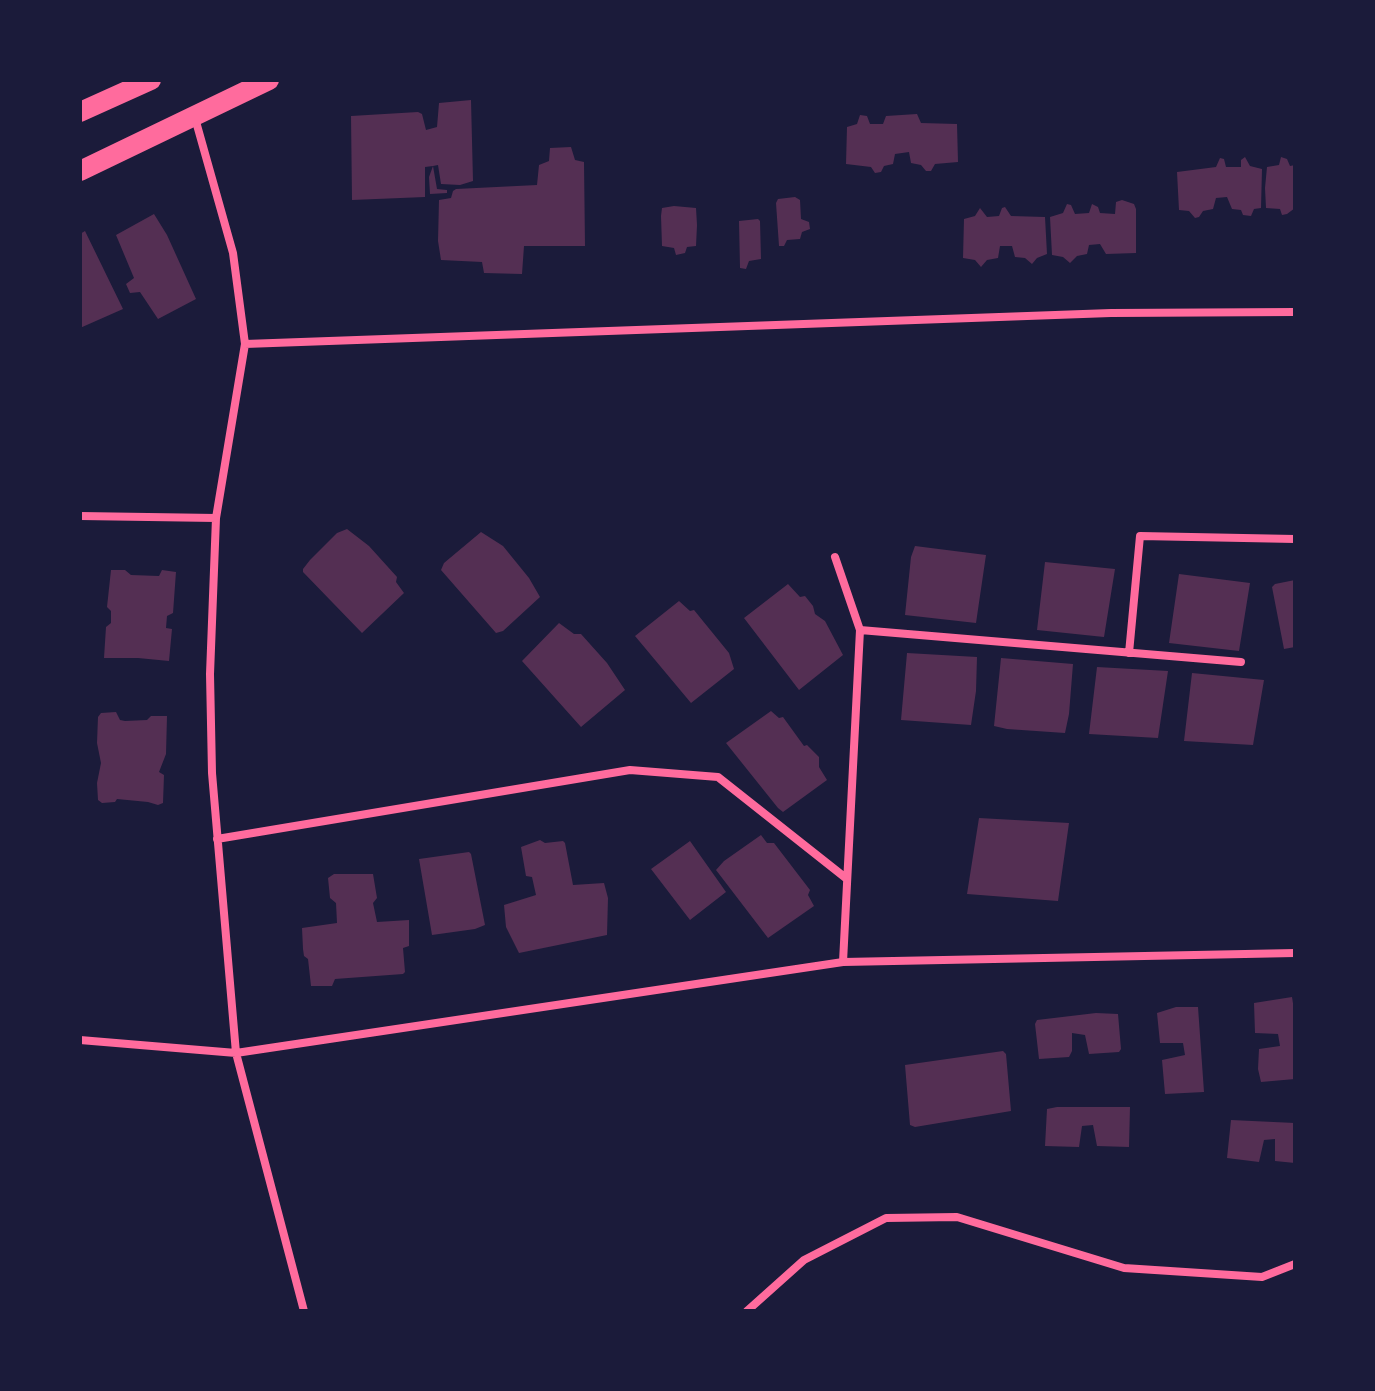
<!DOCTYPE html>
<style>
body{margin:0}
#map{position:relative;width:1375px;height:1391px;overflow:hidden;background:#1b1b3a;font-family:"Roboto Serif",serif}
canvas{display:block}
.frame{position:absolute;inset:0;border:82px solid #1b1b3a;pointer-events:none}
</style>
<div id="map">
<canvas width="1375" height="1391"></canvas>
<div class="frame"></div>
</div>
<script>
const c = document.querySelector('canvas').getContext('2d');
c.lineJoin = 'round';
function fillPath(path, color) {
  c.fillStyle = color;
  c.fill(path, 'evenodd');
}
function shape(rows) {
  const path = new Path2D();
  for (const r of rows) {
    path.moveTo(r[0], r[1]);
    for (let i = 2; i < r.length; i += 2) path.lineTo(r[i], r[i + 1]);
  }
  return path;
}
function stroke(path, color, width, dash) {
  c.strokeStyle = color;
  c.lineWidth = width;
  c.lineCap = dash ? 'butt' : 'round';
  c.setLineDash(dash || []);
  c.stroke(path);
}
const building = shape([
 [471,100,473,181,460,185,441,184,438,165,433,166,437,189,447,190,447,193,430,194,429,177,433,166,425,167,425,197,352,200,351,116,418,112,422,114,426,130,437,127,439,103],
 [917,114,921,123,957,124,958,162,935,164,931,171,926,171,921,165,911,163,909,152,895,154,893,164,884,166,881,172,875,173,871,167,846,164,847,127,857,124,860,115,867,116,870,124,883,124,886,116],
 [571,147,575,160,584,162,585,246,524,246,522,274,484,273,482,262,441,260,438,241,439,200,451,198,453,191,456,189,537,185,539,165,549,161,550,148],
 [1245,157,1250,166,1262,169,1261,208,1254,209,1251,216,1243,215,1241,210,1232,209,1227,197,1216,198,1213,209,1203,211,1199,217,1195,218,1189,211,1179,210,1177,172,1216,167,1220,158,1224,159,1226,167,1241,167,1241,160],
 [1281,157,1287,159,1290,166,1295,165,1295,208,1287,214,1282,215,1280,209,1266,208,1265,188,1267,167,1279,165],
 [795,197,800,200,801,219,809,222,810,229,802,232,800,239,787,240,784,246,779,246,776,203,778,199],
 [1122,200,1134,204,1136,209,1136,253,1106,254,1100,244,1089,245,1087,254,1077,256,1070,263,1063,257,1052,255,1050,217,1063,213,1067,204,1071,205,1075,214,1089,213,1092,204,1098,207,1100,213,1115,214,1116,202],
 [674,206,696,208,697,225,696,246,687,247,685,253,676,255,674,248,662,246,661,216,662,208],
 [1005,207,1011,216,1045,217,1047,254,1037,258,1032,264,1025,258,1015,257,1012,246,1000,246,998,258,987,260,981,267,975,260,963,258,964,219,975,216,980,208,987,217,999,216,1002,208],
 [154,214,167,235,196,299,158,319,140,292,130,293,126,284,134,278,116,235],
 [758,219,760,221,761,259,749,261,746,269,740,268,739,221],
 [85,231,123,309,80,328,80,234],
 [347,529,369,546,397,577,396,582,404,593,362,633,303,572,303,569,310,560,337,533],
 [481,532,503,546,529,578,540,597,503,631,496,633,441,570,444,563],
 [915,546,986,555,976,623,905,615,911,557],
 [1045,562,1115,569,1104,637,1037,630],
 [111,570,125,570,131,575,159,576,162,570,176,572,173,613,167,616,166,628,172,629,169,661,138,658,104,658,106,627,111,623,111,611,107,607],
 [1179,574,1250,583,1239,651,1169,643],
 [1295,580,1295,647,1284,649,1272,587,1275,584],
 [788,584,800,597,805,596,813,606,815,614,825,621,843,655,799,690,744,618],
 [679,601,690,611,694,610,729,653,734,669,691,703,635,636],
 [559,623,574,634,581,634,607,663,625,690,581,727,522,661],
 [907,653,977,657,976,691,971,725,901,720],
 [1001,658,1073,664,1069,714,1065,733,1007,729,994,726],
 [1097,667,1168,671,1158,738,1089,734],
 [1192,673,1264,680,1253,745,1184,741],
 [771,711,779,718,783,717,804,746,807,745,819,757,819,767,827,780,783,812,778,808,726,743],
 [116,712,120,720,125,721,147,720,151,716,167,716,166,754,159,772,164,775,163,803,158,805,148,802,117,799,115,802,102,803,98,800,97,783,101,763,97,743,98,717,101,713],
 [979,818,1069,823,1058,901,967,894],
 [761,835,767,843,774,843,810,890,808,895,814,906,768,938,716,870,724,861],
 [540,840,545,843,563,841,565,843,573,885,604,883,608,898,607,935,519,953,506,927,504,905,536,895,532,877,526,876,521,847],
 [690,841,726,892,690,920,651,869],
 [469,852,471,854,485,925,475,929,432,935,419,859],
 [334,874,373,874,377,898,373,903,377,922,409,920,409,946,403,948,405,972,403,974,335,979,332,986,311,986,308,959,304,956,303,949,302,928,337,923,336,903,330,898,328,878],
 [1292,997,1295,1016,1295,1079,1261,1082,1258,1069,1259,1049,1280,1046,1278,1034,1255,1033,1254,1003],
 [1176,1007,1198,1007,1204,1092,1165,1094,1162,1060,1185,1055,1183,1043,1160,1043,1157,1013],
 [1096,1013,1118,1014,1121,1049,1119,1052,1089,1054,1085,1035,1072,1033,1072,1051,1069,1057,1039,1059,1035,1024,1037,1020],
 [1003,1051,1006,1054,1011,1111,915,1127,910,1125,905,1065],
 [1057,1107,1130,1107,1129,1147,1097,1146,1093,1125,1082,1126,1079,1147,1045,1146,1047,1109],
 [1231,1120,1295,1123,1295,1163,1275,1161,1275,1139,1264,1140,1259,1162,1227,1158]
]);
const minor = shape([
 [195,118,233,253,245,344,216,518,210,674,212,773,236,1053,304,1311],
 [245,344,1111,313,1295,312],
 [80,516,216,518],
 [835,557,860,630,843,962],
 [860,630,1241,662],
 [1129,653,1140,536,1295,539],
 [217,839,630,770,718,777,847,879],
 [80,1040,236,1053,843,962,1295,953],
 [747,1311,804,1260,886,1218,957,1217,1124,1268,1262,1277,1295,1264]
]);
const primary = shape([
 [80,112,151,80],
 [80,171,269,80]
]);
fillPath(building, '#542f53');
stroke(minor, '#ff6b9d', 8);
stroke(primary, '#ff6b9d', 20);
</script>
